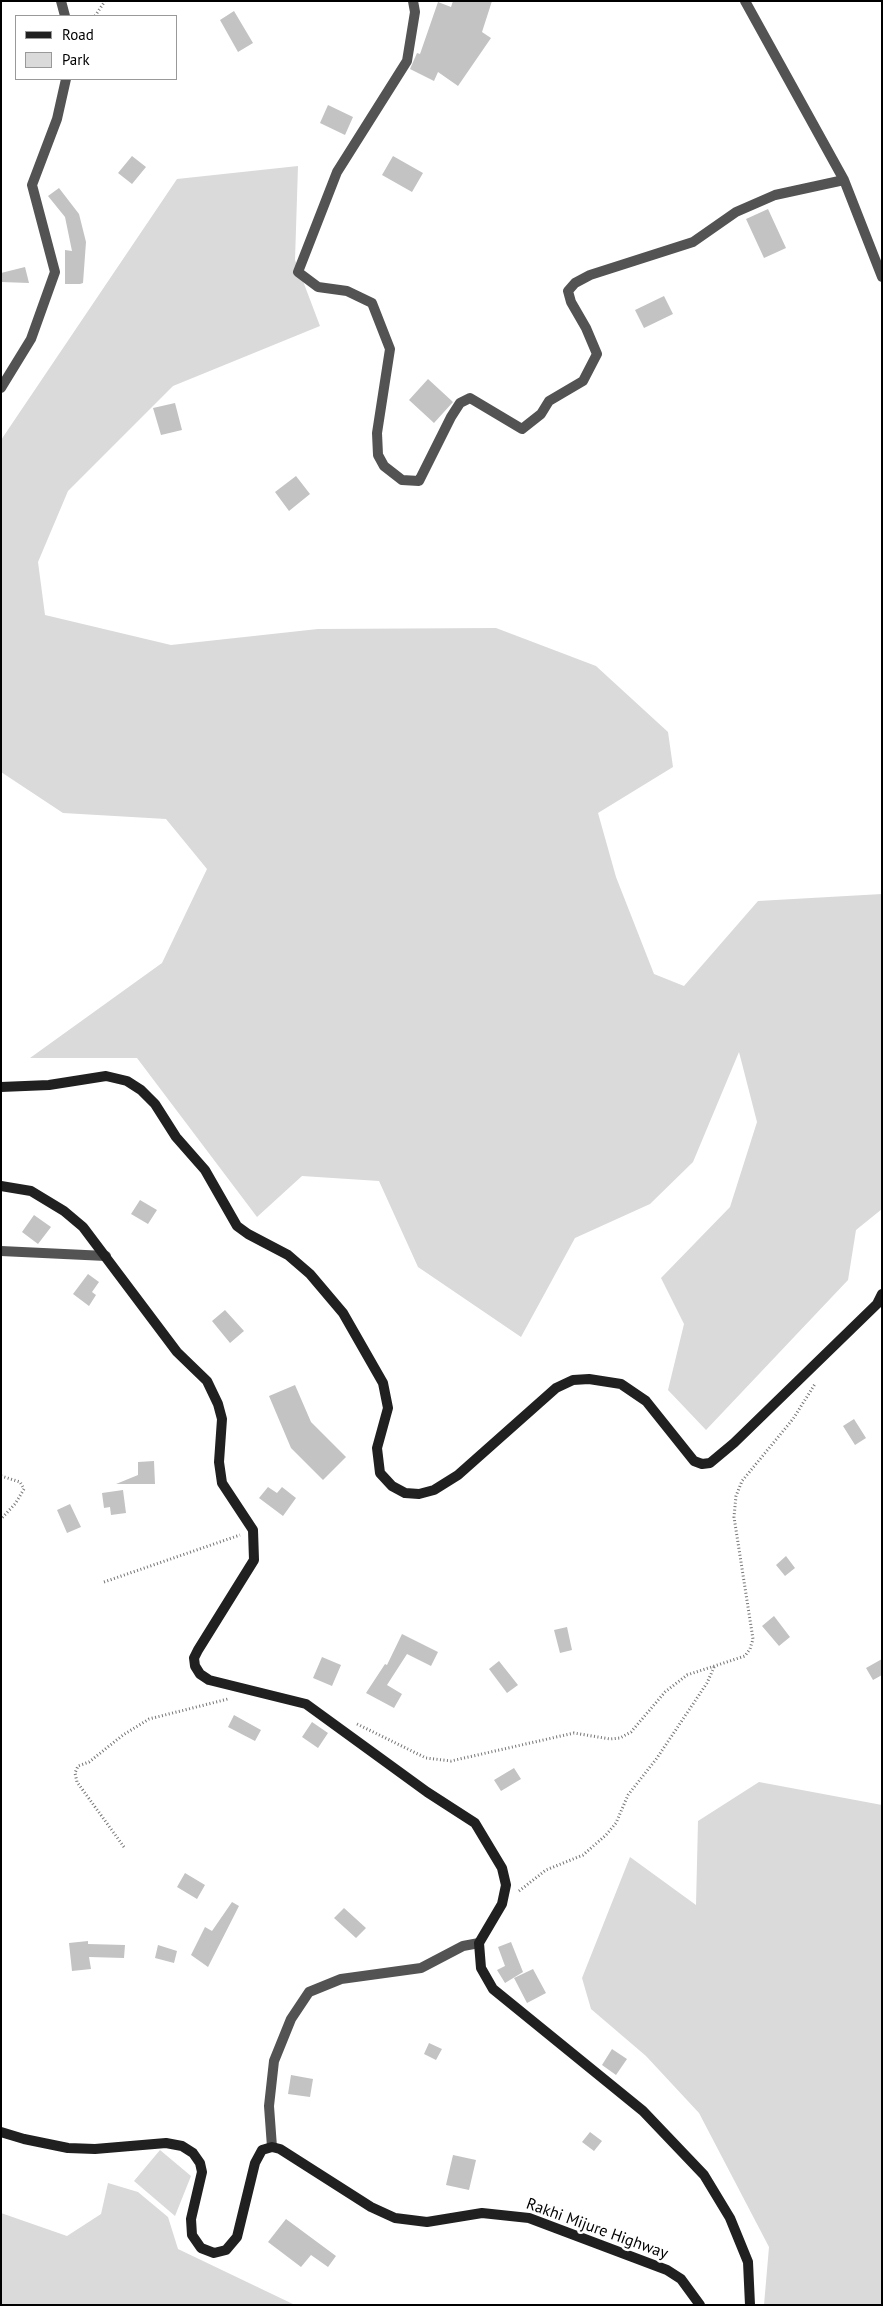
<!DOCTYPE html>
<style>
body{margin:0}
#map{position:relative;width:883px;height:2306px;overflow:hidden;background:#fff;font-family:"PT Sans",sans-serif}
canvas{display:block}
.frame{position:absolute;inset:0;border:2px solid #000;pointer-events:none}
.legend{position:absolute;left:15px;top:15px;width:162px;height:65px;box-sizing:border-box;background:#fff;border:1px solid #999;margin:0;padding:6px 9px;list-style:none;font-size:15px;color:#000}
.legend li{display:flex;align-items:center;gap:10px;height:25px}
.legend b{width:25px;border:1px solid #999}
</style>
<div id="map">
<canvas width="883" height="2306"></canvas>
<div class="frame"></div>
<ul class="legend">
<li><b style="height:6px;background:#202020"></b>Road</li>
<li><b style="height:14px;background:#dadada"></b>Park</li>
</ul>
</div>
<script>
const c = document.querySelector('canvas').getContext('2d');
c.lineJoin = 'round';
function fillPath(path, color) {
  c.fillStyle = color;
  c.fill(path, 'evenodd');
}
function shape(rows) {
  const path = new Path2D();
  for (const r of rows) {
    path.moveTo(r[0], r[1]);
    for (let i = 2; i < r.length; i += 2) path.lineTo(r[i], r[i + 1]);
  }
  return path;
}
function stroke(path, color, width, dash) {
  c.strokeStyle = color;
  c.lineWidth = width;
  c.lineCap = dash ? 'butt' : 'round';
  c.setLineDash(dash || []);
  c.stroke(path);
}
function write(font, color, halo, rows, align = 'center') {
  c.font = font + ' "PT Sans",sans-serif';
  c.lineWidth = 5;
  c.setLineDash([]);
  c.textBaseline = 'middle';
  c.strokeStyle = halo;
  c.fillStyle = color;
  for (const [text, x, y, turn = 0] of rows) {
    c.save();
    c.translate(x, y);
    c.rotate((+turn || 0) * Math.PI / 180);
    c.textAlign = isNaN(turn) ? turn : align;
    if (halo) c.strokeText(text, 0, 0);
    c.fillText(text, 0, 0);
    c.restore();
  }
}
const green = shape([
 [298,166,295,260,320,326,173,386,68,491,38,562,45,615,171,645,318,629,496,628,596,666,668,732,673,767,598,813,616,877,654,974,684,986,758,901,882,894,882,1209,856,1230,848,1280,706,1430,668,1390,684,1324,661,1278,730,1207,757,1122,739,1052,693,1162,650,1204,575,1238,521,1337,418,1267,379,1181,302,1176,257,1217,137,1058,30,1058,162,963,207,869,166,819,63,813,1,772,1,440,177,179],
 [759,1782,882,1805,882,2305,764,2305,769,2247,699,2113,646,2056,591,2009,582,1978,630,1857,696,1905,698,1821],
 [160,2150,191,2176,175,2216,134,2181],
 [108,2183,138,2192,168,2217,178,2249,295,2305,1,2305,1,2213,67,2236,101,2214]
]);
const building = shape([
 [453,1,492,1,482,32,491,38,458,86,438,72,434,81,410,69,417,53,420,54,438,2,451,7],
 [234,11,253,43,238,52,220,20],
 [328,105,353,117,345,135,320,123],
 [132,156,146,167,132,184,118,173],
 [393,156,423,173,412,192,382,175],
 [59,188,79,214,86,242,83,283,80,284,65,284,65,250,72,251,65,217,48,196],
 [768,209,786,248,764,258,746,219],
 [25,267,29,283,1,282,1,273],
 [664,296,673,314,644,328,635,310],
 [428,379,453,402,434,423,409,400],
 [175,403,182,430,161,435,153,408],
 [296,476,310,494,289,511,275,492],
 [140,1200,157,1210,148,1224,131,1214],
 [34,1215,51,1227,38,1244,22,1232],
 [88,1274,99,1282,92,1292,96,1295,89,1306,73,1294],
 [225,1310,244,1331,230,1343,212,1321],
 [295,1385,311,1422,346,1457,323,1480,291,1448,269,1396],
 [854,1419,866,1438,855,1445,843,1426],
 [154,1461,155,1484,116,1484,138,1475,138,1462],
 [268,1487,277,1493,282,1487,296,1498,283,1516,259,1498],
 [123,1490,126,1513,111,1515,110,1507,104,1508,102,1493],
 [70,1504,81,1527,67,1533,57,1510],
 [786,1556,795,1568,785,1576,776,1565],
 [774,1616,790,1637,779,1646,762,1626],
 [567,1627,572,1650,560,1653,554,1630],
 [402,1634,438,1652,431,1666,407,1654,387,1685,402,1694,394,1708,366,1693,385,1664,387,1665],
 [322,1657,341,1665,332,1686,313,1678],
 [882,1659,882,1675,873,1680,866,1668],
 [499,1661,518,1685,507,1693,489,1669],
 [234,1715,261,1730,255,1741,228,1727],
 [312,1722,328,1733,318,1748,302,1737],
 [514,1768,521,1779,501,1791,494,1780],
 [185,1873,205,1885,197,1899,177,1887],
 [232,1902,239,1906,208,1967,191,1955,205,1927,212,1931],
 [344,1908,366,1928,356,1938,334,1918],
 [88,1941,88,1944,125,1945,124,1958,89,1957,91,1969,72,1971,69,1943],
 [511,1942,523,1972,505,1983,497,1970,505,1966,498,1947],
 [158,1945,177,1951,174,1963,155,1958],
 [533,1969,546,1993,527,2003,514,1978],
 [429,2043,442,2049,436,2060,424,2054],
 [612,2049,627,2059,616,2075,602,2065],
 [291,2075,313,2079,310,2097,288,2094],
 [590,2132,602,2141,594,2151,582,2142],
 [453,2155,476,2160,469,2190,446,2185],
 [286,2219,336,2256,328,2267,311,2255,301,2267,268,2242]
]);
const path = shape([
 [95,16,105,1],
 [1,1476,20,1482,24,1489,15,1504,1,1519],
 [104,1582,240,1535],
 [357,1724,426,1758,451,1761,574,1733,610,1739,620,1738,631,1732,665,1692,687,1675,745,1656,750,1649,753,1639,734,1517,736,1496,742,1481,793,1419,815,1384],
 [124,1847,77,1782,75,1773,78,1766,89,1762,123,1735,149,1719,228,1699],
 [519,1891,546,1870,583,1855,606,1835,616,1823,628,1795,657,1758,707,1683,715,1665]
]);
const minor = shape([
 [61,1,65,16],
 [413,1,415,12,407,61,337,172,298,272,318,287,347,291,372,303,390,349,377,433,378,455,384,466,402,480,419,481,451,417,460,403,470,398,522,429,541,414,549,401,583,381,597,354,586,328,571,302,568,291,575,283,590,275,693,242,736,212,775,195,844,180],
 [745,1,844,180,882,277],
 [1,388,31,339,55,272,32,185,57,119,66,79],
 [1,1251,106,1256],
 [272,2147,269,2106,274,2061,291,2019,309,1992,341,1979,421,1968,463,1946,479,1943]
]);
const secondary = shape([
 [1,1087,49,1085,106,1076,127,1081,141,1090,155,1104,176,1137,205,1170,237,1226,248,1234,288,1255,310,1274,343,1313,383,1383,388,1408,377,1448,380,1473,392,1486,405,1493,419,1494,434,1490,458,1475,556,1388,573,1380,589,1379,621,1384,646,1401,694,1461,702,1464,710,1463,734,1443,877,1304,882,1294],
 [1,1186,31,1191,64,1211,83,1227,177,1352,207,1381,218,1404,222,1419,219,1462,222,1483,253,1530,254,1560,198,1650,194,1658,195,1666,200,1674,209,1680,306,1704,427,1792,475,1823,502,1868,506,1885,502,1904,479,1943,481,1968,493,1989,643,2111,704,2175,730,2218,748,2262,750,2305],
 [1,2132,24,2139,68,2148,95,2149,166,2143,182,2146,193,2153,200,2163,202,2172,191,2219,192,2235,201,2248,214,2253,226,2250,237,2237,255,2163,262,2150,272,2147,280,2149,371,2207,395,2218,427,2222,482,2213,529,2218,667,2270,681,2279,700,2305]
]);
const streetNames = [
 ["Rakhi Mijure Highway",597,2229,20]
];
fillPath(green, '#dadada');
fillPath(building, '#c3c3c3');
stroke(path, '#757575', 3, [1, 2.5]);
stroke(minor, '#535353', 10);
stroke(secondary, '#202020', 10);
write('16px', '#000', '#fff', streetNames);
</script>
